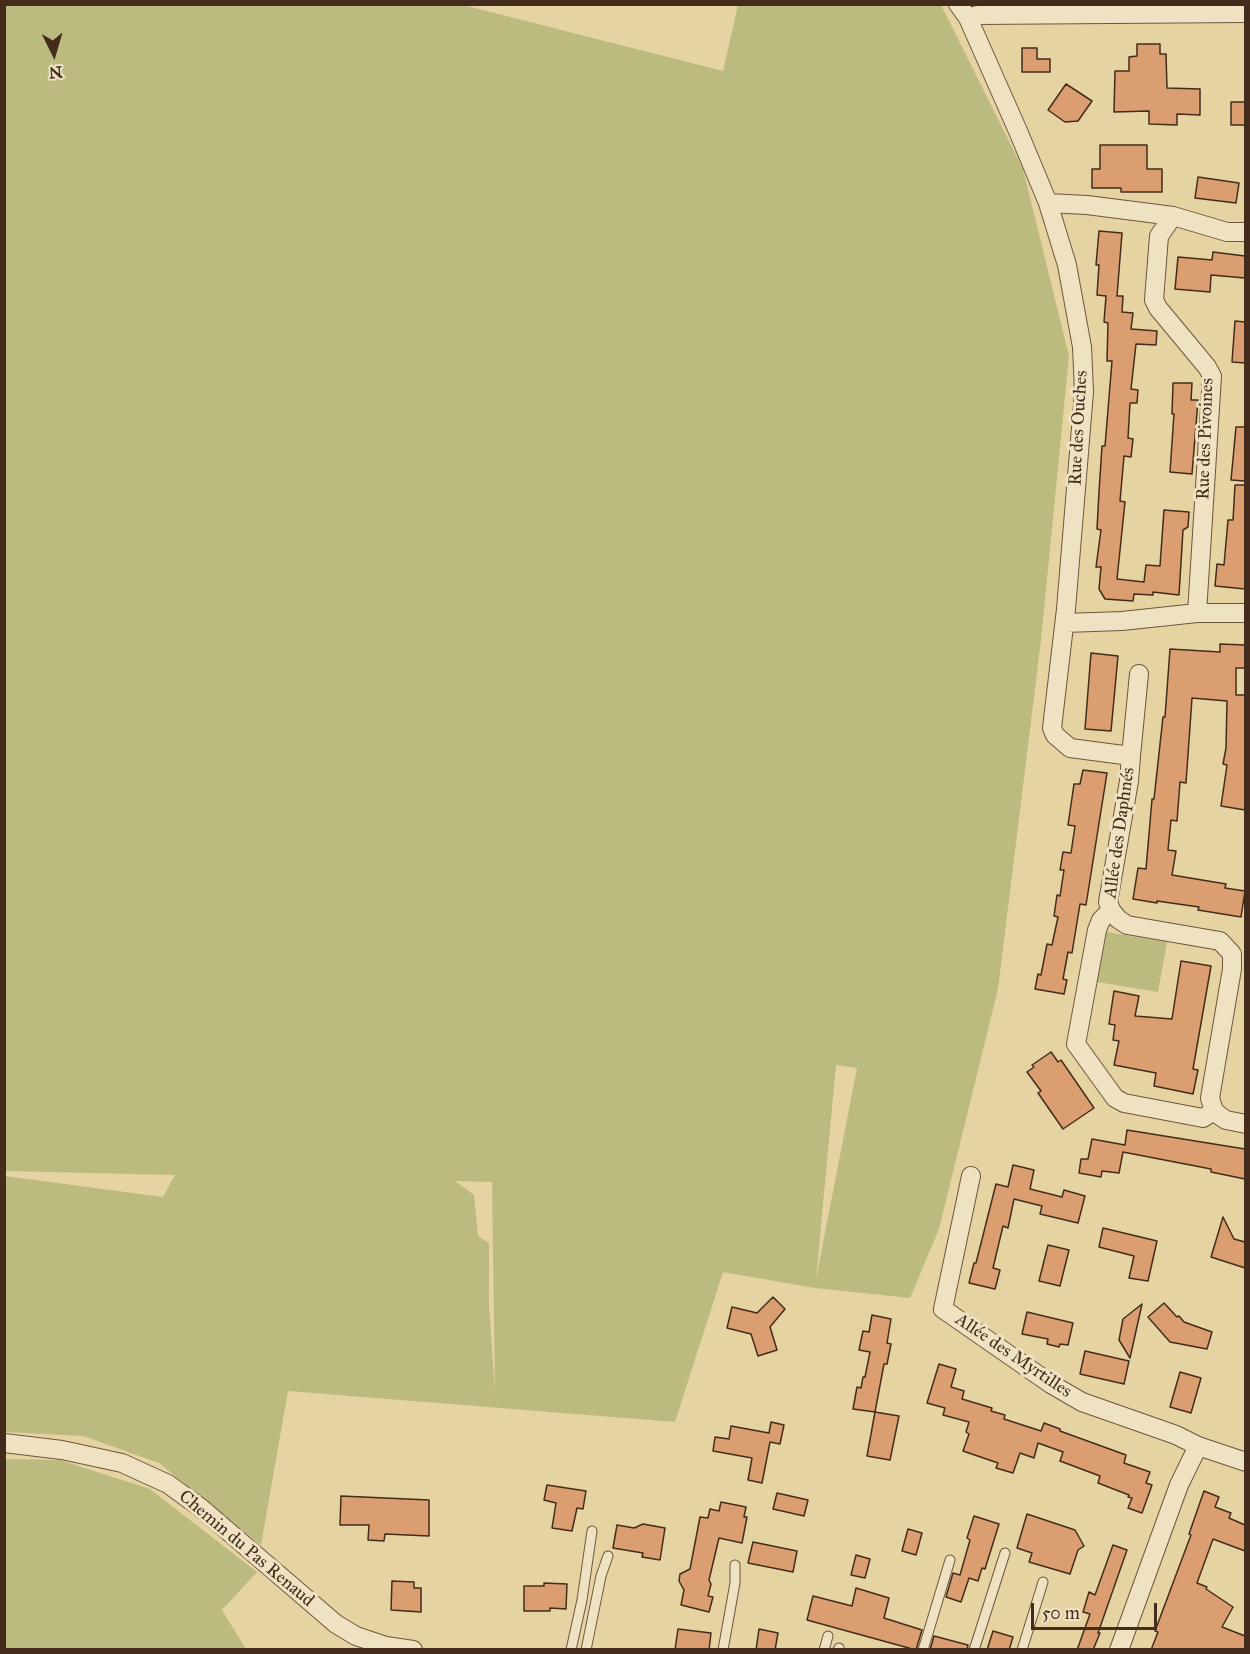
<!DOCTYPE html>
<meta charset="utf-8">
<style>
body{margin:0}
#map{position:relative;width:1250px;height:1654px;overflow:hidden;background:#e6d3a2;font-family:"IM FELL Great Primer",serif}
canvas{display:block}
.frame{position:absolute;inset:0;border:6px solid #432c1b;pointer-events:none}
.north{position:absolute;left:24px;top:24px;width:60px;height:60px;-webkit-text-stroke:4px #efe2c3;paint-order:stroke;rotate:175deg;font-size:16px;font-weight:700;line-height:24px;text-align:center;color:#432c1b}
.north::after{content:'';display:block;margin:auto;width:21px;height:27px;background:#432c1b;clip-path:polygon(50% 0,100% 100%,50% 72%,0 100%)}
.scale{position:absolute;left:1031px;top:1603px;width:126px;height:27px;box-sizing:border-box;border:3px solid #432c1b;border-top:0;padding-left:8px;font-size:18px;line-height:21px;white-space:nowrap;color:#432c1b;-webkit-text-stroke:4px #efe2c3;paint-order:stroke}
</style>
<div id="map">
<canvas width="1250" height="1654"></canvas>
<div class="frame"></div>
<div class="north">N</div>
<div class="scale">50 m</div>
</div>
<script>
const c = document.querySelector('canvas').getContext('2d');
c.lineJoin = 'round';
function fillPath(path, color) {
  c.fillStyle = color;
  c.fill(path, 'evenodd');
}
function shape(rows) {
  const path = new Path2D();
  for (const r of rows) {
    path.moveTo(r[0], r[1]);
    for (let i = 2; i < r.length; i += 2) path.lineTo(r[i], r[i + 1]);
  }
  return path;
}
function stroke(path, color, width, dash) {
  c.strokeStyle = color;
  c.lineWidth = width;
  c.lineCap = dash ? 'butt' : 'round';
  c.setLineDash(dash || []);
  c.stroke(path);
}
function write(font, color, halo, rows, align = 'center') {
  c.font = font + ' "IM FELL Great Primer",serif';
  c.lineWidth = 6;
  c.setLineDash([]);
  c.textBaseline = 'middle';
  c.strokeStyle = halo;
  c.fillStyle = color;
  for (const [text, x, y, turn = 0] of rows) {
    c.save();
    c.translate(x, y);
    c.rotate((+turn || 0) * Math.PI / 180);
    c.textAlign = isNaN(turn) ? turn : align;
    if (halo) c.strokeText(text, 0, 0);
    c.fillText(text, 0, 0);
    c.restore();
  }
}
const green = shape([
 [5,5,463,5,723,71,738,5,941,5,1023,169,1069,356,1041,640,998,989,939,1229,910,1298,815,1288,723,1272,675,1422,288,1391,261,1545,159,1463,83,1436,5,1432,5,1176,163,1197,175,1175,5,1171],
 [836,1065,857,1068,816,1279],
 [455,1181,492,1182,495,1392,489,1305,489,1243,478,1236,474,1195],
 [1106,932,1167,942,1158,992,1097,982],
 [5,1459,60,1460,150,1489,257,1572,222,1610,246,1649,5,1649]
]);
const building = shape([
 [1137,44,1160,44,1160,54,1166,54,1167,88,1200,89,1200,115,1177,114,1177,125,1149,124,1149,111,1114,112,1115,71,1129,71,1129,57,1137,56,1137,44],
 [1022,48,1037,48,1037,59,1050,59,1050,72,1022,72,1022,48],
 [1066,84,1092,101,1078,121,1065,122,1048,110,1066,84],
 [1231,102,1245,102,1245,125,1231,125,1231,102],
 [1100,145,1147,145,1147,169,1162,169,1162,192,1121,192,1121,188,1092,188,1092,169,1100,169,1100,145],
 [1198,177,1239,183,1236,203,1195,198,1198,177],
 [1099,231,1122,233,1117,296,1123,296,1122,312,1133,313,1131,329,1157,331,1156,345,1136,344,1131,389,1138,390,1137,403,1130,403,1128,438,1133,439,1131,457,1124,456,1120,501,1125,502,1117,579,1144,582,1146,565,1160,566,1164,510,1189,512,1188,527,1183,530,1179,595,1153,592,1153,595,1134,594,1133,601,1105,599,1099,589,1101,567,1096,567,1101,530,1097,529,1099,492,1102,446,1105,446,1112,361,1107,361,1108,323,1104,322,1106,296,1097,295,1099,265,1096,265,1099,231],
 [1213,252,1245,256,1245,278,1211,275,1210,292,1175,289,1178,257,1212,260,1213,252],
 [1235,321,1245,322,1245,363,1232,362,1235,321],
 [1173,383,1192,383,1191,400,1198,400,1192,474,1170,472,1174,414,1172,414,1173,383],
 [1236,427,1245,427,1245,481,1231,480,1236,427],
 [1235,485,1245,485,1245,589,1215,586,1217,564,1224,565,1228,520,1233,520,1235,485],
 [1220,644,1245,645,1245,668,1236,668,1236,695,1245,695,1245,810,1221,806,1227,765,1223,764,1226,748,1227,701,1192,698,1186,783,1180,782,1177,821,1171,820,1168,850,1176,851,1172,875,1226,884,1225,888,1245,891,1241,917,1198,910,1199,907,1157,901,1157,903,1133,899,1138,868,1146,869,1152,799,1154,799,1163,717,1165,717,1170,649,1220,652,1220,644],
 [1091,653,1118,656,1111,731,1085,729,1091,653],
 [1083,770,1107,773,1086,905,1080,904,1072,953,1068,952,1063,979,1067,980,1064,994,1035,989,1038,974,1041,975,1047,944,1052,945,1058,917,1054,916,1057,895,1060,896,1064,870,1060,870,1063,852,1071,853,1075,826,1068,825,1074,784,1080,784,1083,770],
 [1181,961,1211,966,1193,1069,1198,1070,1193,1094,1154,1086,1156,1073,1114,1065,1119,1041,1113,1040,1115,1025,1109,1024,1114,991,1139,996,1135,1016,1172,1019,1181,961],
 [1051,1052,1058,1062,1061,1060,1094,1108,1063,1129,1038,1093,1041,1091,1027,1072,1034,1067,1032,1065,1051,1052],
 [1127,1130,1245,1149,1245,1179,1211,1172,1211,1169,1123,1152,1119,1173,1102,1171,1101,1177,1079,1173,1081,1159,1088,1159,1092,1139,1125,1145,1127,1130],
 [1013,1165,1034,1170,1030,1189,1062,1197,1064,1190,1085,1196,1078,1223,1040,1214,1042,1206,1014,1199,1008,1228,1003,1226,993,1268,1000,1270,995,1289,969,1283,974,1263,976,1263,996,1184,1008,1187,1013,1165],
 [1223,1217,1234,1239,1245,1242,1245,1268,1211,1257,1223,1217],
 [1103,1228,1157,1241,1148,1281,1129,1278,1134,1256,1099,1247,1103,1228],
 [1048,1245,1069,1250,1060,1286,1039,1281,1048,1245],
 [773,1297,785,1309,770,1327,777,1350,758,1356,751,1334,727,1328,732,1307,757,1313,773,1297],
 [1164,1303,1177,1317,1179,1316,1184,1322,1212,1332,1207,1349,1170,1342,1148,1317,1164,1303],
 [1142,1304,1130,1358,1119,1340,1123,1319,1142,1304],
 [1027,1312,1073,1323,1068,1345,1060,1344,1059,1347,1047,1344,1048,1339,1022,1334,1027,1312],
 [872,1315,891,1319,887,1343,891,1344,887,1364,884,1364,875,1412,853,1409,857,1387,861,1388,863,1377,865,1377,870,1352,859,1350,863,1331,869,1332,872,1315],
 [1085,1351,1129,1361,1124,1384,1080,1374,1085,1351],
 [939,1364,956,1369,951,1387,964,1391,962,1399,992,1408,991,1411,1005,1415,1004,1419,1041,1431,1044,1423,1060,1429,1060,1431,1126,1455,1124,1463,1150,1472,1146,1483,1152,1485,1142,1513,1128,1508,1132,1498,1128,1497,1129,1495,1098,1483,1100,1476,1060,1461,1063,1452,1038,1443,1034,1458,1020,1453,1013,1473,996,1468,998,1463,963,1451,969,1434,966,1432,969,1422,943,1415,945,1408,927,1403,939,1364],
 [1180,1372,1201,1378,1191,1413,1170,1407,1180,1372],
 [875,1412,899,1416,890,1460,867,1456,875,1412],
 [771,1422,784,1425,780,1444,770,1442,762,1483,748,1480,752,1458,713,1451,715,1437,729,1439,731,1426,769,1433,771,1422],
 [547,1485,586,1491,583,1509,577,1508,572,1531,552,1528,556,1503,544,1500,547,1485],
 [1204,1491,1219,1497,1215,1507,1231,1513,1229,1518,1245,1525,1245,1551,1213,1539,1197,1583,1207,1587,1206,1589,1233,1607,1222,1627,1245,1636,1245,1650,1151,1650,1158,1632,1155,1631,1191,1535,1189,1534,1204,1491],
 [777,1493,808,1500,804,1516,773,1509,777,1493],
 [341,1496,429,1500,429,1536,385,1534,384,1541,368,1540,369,1525,340,1525,341,1496],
 [721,1502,746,1507,744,1517,747,1517,742,1543,719,1538,709,1580,711,1584,708,1596,713,1597,709,1612,681,1605,684,1590,679,1581,680,1574,690,1569,700,1517,708,1518,710,1509,719,1511,721,1502],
 [1027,1514,1075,1530,1084,1546,1078,1550,1070,1574,1029,1562,1032,1553,1017,1548,1027,1514],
 [974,1516,999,1524,985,1569,982,1568,978,1581,969,1578,961,1602,946,1597,953,1573,960,1575,970,1540,967,1538,974,1516],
 [643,1524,665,1528,660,1560,642,1557,643,1553,613,1548,617,1525,634,1528,643,1524],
 [908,1529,922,1533,916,1555,902,1551,908,1529],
 [753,1542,797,1551,793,1572,748,1563,753,1542],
 [1113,1545,1127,1550,1098,1633,1100,1633,1093,1650,1077,1650,1090,1614,1083,1612,1089,1592,1095,1595,1113,1545],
 [856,1555,870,1559,865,1578,851,1575,856,1555],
 [392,1581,414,1582,414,1588,421,1588,421,1612,391,1610,392,1581],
 [544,1583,567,1584,566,1609,550,1608,550,1611,524,1611,524,1586,544,1586,544,1583],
 [856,1588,889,1598,884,1618,922,1630,916,1650,807,1620,813,1596,852,1606,856,1588],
 [678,1629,711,1633,709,1650,675,1650,678,1629],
 [759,1629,778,1633,775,1650,756,1650,759,1629],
 [993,1631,1013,1637,1009,1650,987,1650,993,1631],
 [934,1636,968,1645,967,1650,930,1650,934,1636]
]);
const service = shape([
 [571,1650,582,1600,592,1531],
 [586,1650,601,1576,608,1556],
 [723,1650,735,1583,735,1565],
 [824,1650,828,1636],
 [838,1650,839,1648],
 [923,1650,950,1560],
 [974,1650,1005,1553],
 [1022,1650,1043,1582]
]);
const minor = shape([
 [958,4,968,18,1018,131,1048,203,1067,265,1082,347,1084,392,1066,609,1052,728,1055,735,1070,748,1131,756,1129,781,1108,902,1111,910,1118,919,1127,925,1220,941,1232,954,1232,969,1210,1098,1214,1111,1220,1116,1226,1120,1246,1124],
 [968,18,977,15,1246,13],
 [1048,203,1087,205,1173,216,1227,232,1246,232],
 [1173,216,1159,236,1154,300,1158,308,1207,367,1212,376,1197,613],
 [1065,623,1122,621,1197,613,1246,613],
 [1131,756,1139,674],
 [1111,910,1101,920,1097,930,1076,1044,1115,1098,1124,1103,1203,1118,1214,1111],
 [971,1176,943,1309,1051,1384,1082,1402,1176,1435,1198,1446,1246,1462],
 [4,1443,62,1450,122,1463,168,1484,201,1508,336,1624,356,1636,386,1646,413,1650],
 [1119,1650,1179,1485,1198,1446]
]);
const streetNames = [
 ["Rue des Ouches",1079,428,-87],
 ["Rue des Pivoines",1206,439,-88],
 ["Allée des Daphnés",1120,833,-82],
 ["Allée des Myrtilles",1013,1356,34],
 ["Chemin du Pas Renaud",246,1549,40]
];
fillPath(green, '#bbbb80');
fillPath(building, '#db9e71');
stroke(building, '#432c1b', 1.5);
stroke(service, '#6c563d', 11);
stroke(minor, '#6c563d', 20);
stroke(service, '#efe2c3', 9);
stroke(minor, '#efe2c3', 18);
write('18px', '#432c1b', '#efe2c3', streetNames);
</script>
